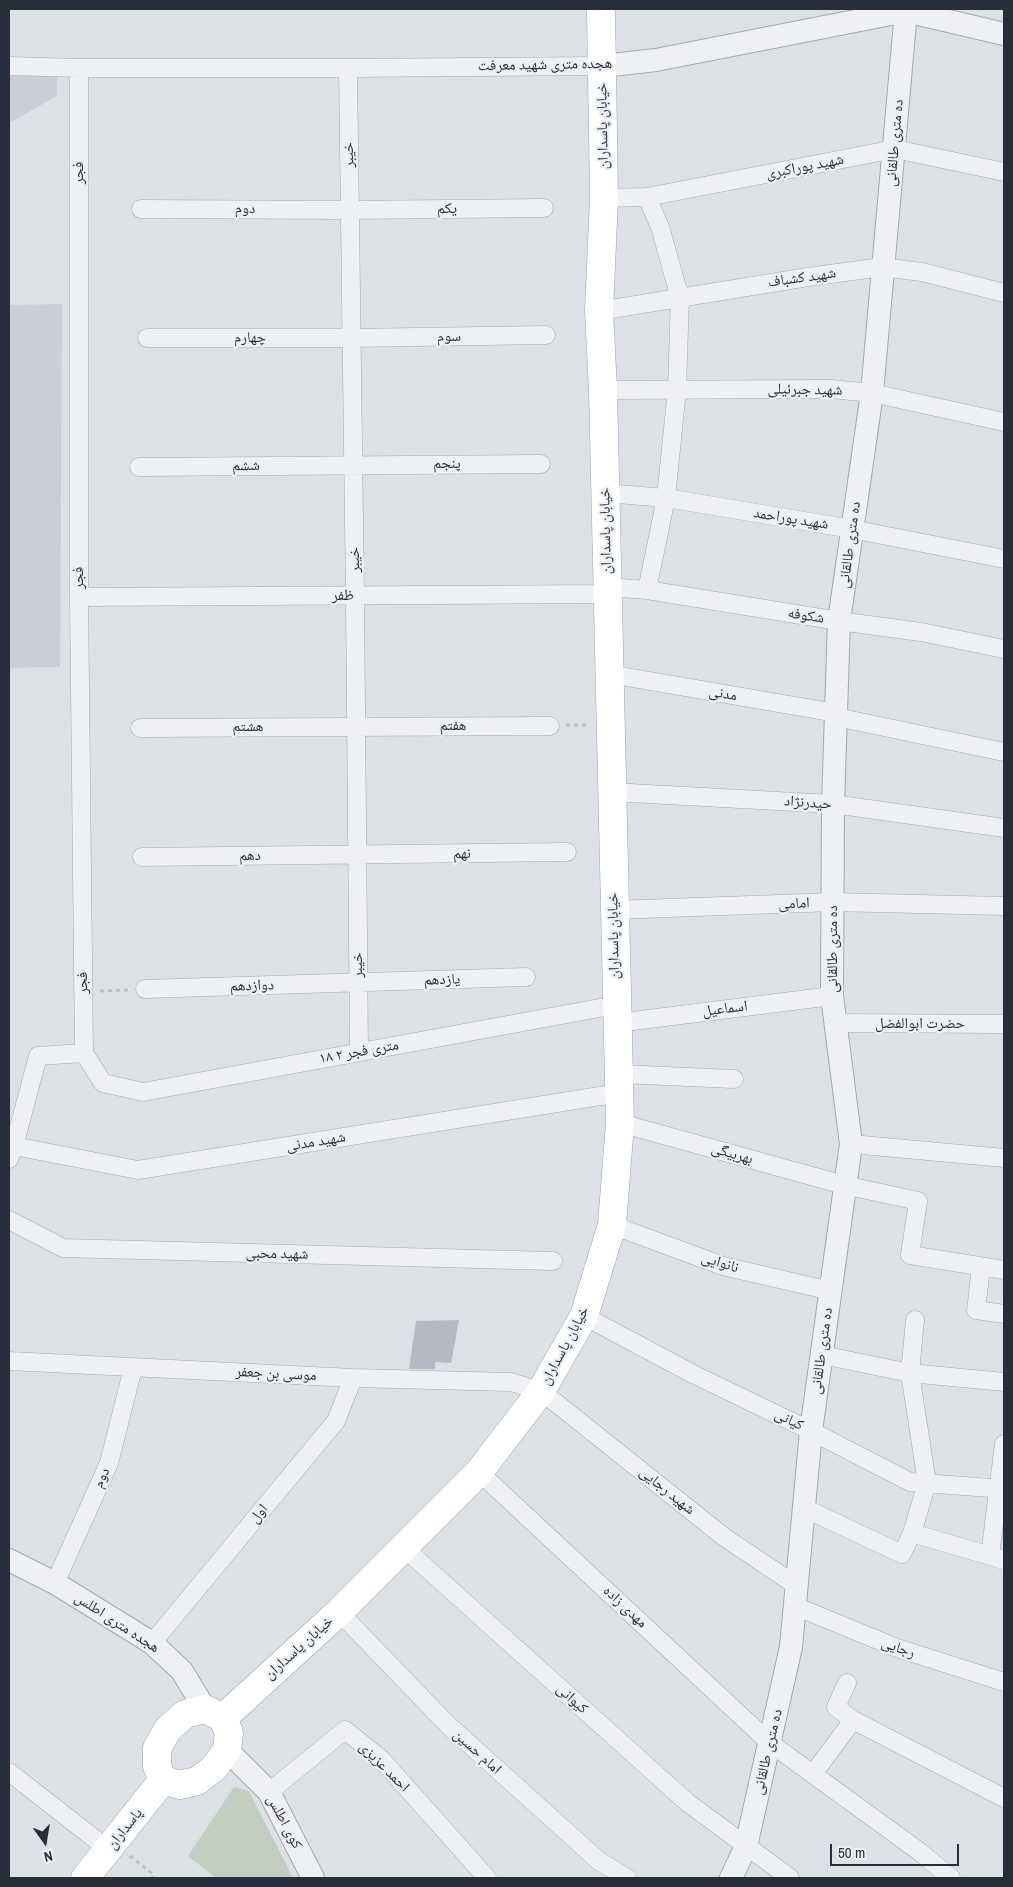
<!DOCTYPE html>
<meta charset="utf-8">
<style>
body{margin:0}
#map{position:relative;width:1013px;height:1887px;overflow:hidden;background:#dde0e5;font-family:"Archivo Narrow",sans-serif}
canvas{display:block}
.frame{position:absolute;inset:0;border:10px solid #282e39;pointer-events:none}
.north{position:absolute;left:20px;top:1817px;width:50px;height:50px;-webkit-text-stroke:4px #eceff3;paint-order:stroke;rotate:167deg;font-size:14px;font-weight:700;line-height:20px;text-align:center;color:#282e39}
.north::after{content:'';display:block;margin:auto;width:18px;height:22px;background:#282e39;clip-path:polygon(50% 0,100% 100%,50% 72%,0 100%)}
.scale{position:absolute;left:830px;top:1844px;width:129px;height:22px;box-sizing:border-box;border:2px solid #282e39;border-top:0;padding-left:6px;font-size:15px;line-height:18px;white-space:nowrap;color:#282e39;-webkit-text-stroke:4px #eceff3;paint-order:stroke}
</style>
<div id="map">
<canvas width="1013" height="1887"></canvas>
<div class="frame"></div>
<div class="north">N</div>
<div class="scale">50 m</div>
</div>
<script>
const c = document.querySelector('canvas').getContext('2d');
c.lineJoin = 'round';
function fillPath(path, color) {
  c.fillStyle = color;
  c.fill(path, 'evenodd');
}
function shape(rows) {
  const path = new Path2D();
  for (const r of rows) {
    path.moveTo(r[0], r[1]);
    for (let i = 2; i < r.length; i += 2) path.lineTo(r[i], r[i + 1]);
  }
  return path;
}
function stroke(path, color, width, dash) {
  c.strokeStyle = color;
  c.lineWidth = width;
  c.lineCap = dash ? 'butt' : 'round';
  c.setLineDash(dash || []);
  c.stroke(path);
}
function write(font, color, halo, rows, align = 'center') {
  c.font = font + ' "Archivo Narrow","Noto Naskh Arabic",sans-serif';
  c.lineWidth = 4.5;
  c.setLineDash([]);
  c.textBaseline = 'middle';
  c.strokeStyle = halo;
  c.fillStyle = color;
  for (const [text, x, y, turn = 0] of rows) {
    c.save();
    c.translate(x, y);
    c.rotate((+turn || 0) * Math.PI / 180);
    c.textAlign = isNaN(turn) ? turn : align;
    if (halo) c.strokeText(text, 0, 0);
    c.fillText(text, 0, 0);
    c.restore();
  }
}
const built = shape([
 [57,75,57,96,9,123,9,76],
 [62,304,60,667,9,668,9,305]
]);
const green = shape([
 [234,1787,249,1791,293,1878,216,1878,188,1856]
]);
const building = shape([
 [459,1320,451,1363,435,1362,435,1369,409,1369,416,1321]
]);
const path = shape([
 [566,725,589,725],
 [100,991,129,990],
 [130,1856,154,1875,152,1878]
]);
const minor = shape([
 [9,66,79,68,348,68,603,66],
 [79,68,79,597,84,1053,103,1083,143,1092,616,1005],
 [348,68,355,596,359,1052],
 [604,198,647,197,895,149,1004,172],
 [141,209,350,210,544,208],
 [599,311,808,277,882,267,922,272,1004,293],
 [147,338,352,338,546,335],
 [603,390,831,389,872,393,1004,422],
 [139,467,541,464],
 [605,493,666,498,852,529,1004,559],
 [607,587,647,590,839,621,921,632,1004,649],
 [647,590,666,498,677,389,680,298,660,227,647,197],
 [79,597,607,594],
 [609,674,836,713],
 [836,717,1004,752],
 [140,728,550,726],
 [611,792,833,804,1004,828],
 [142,857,567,852],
 [614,910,833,902,1004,906],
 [145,989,526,977],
 [617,1023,832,996],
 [836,1023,1004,1024],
 [619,1074,734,1079],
 [620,1123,844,1185,918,1201,910,1255,1004,1270],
 [851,1144,1004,1158],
 [14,1146,138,1170,619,1093],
 [9,1159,14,1146,38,1056,84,1053],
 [9,1220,63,1248,553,1261],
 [612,1225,723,1266,831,1291],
 [981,1267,976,1310,1004,1314],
 [584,1316,693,1374,811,1431,910,1482,1004,1489],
 [822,1355,910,1373,1004,1382],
 [9,1361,353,1378,511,1382,541,1391,724,1537,797,1586],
 [479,1472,770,1743,920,1852,951,1878],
 [804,1508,902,1554,912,1533,927,1483,910,1373,915,1320],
 [912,1533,1004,1560],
 [403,1547,688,1803,790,1878],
 [990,1556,1004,1444],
 [55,1583,109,1463,133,1368],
 [795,1606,897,1648,1004,1682],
 [339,1612,448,1725,599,1861,627,1878],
 [152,1643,336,1421,353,1378],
 [847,1683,836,1707,853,1720,1004,1798],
 [9,1772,109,1850],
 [813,1774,853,1720],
 [269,1792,345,1730,381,1759,487,1878]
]);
const tertiary = shape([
 [603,66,656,60,906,11,1004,34],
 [9,1560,55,1583,152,1643,182,1671,205,1709],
 [227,1750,269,1792,313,1878],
 [731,1878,746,1846,791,1647,811,1431,851,1144,832,996,833,804,839,621,872,393,906,11]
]);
const primary = shape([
 [205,1709,223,1718,229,1733,227,1750,214,1768,197,1781,179,1785,163,1780,157,1766,157,1748,168,1729,185,1714,205,1709],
 [223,1718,339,1612,479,1472,541,1391,584,1316,612,1225,620,1123,603,390,599,311,604,198,601,9],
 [85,1878,163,1780]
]);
const streetNames = [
 ["هجده متری شهید معرفت",545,65,-1],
 ["خیابان پاسداران",603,126,-91],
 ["ده متری طالقانی",895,143,-85],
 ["خیبر",349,155,-91],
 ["شهید پوراکبری",805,167,-11],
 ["فجر",79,173,-90],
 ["دوم",245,209,1],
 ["یکم",447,209,-1],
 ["شهید کشباف",802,278,-8],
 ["سوم",449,337,-1],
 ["چهارم",250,338],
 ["شهید جبرئیلی",805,390,1],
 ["پنجم",447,464],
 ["ششم",246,466,-1],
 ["شهید پوراحمد",791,519,9],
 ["خیابان پاسداران",606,531,-91],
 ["ده متری طالقانی",850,545,-82],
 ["خیبر",355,560,-91],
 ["فجر",79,578,-90],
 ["ظفر",343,596],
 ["شکوفه",806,616,9],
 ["مدنی",723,694,10],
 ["هفتم",453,726],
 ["هشتم",248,727],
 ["حیدرنژاد",808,803,4],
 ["نهم",462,854,-1],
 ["دهم",250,856,-1],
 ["امامی",794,904,-2],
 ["خیابان پاسداران",614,936,-91],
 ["ده متری طالقانی",833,949,-90],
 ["خیبر",358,965,-90],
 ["یازدهم",442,980,-2],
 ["فجر",83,983,-91],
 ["دوازدهم",252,986,-2],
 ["اسماعیل",725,1009,-7],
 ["حضرت ابوالفضل",920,1024],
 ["۱۸ متری فجر ۲",359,1052,-10],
 ["شهید مدنی",316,1142,-9],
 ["بهربیگی",732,1154,16],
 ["شهید محبی",277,1254,1],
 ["نانوایی",720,1263,17],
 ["خیابان پاسداران",565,1346,-62],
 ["ده متری طالقانی",822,1351,-82],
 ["موسی بن جعفر",276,1374,3],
 ["کیانی",789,1420,26],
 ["دوم",102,1478,-66],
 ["شهید رجایی",667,1491,39],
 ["اول",259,1514,-50],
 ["مهدی زاده",625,1607,43],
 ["هجده متری اطلس",117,1623,33],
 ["خیابان پاسداران",299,1648,-42],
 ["رجایی",898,1648,20],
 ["کیوانی",572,1699,42],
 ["امام حسین",477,1752,42],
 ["ده متری طالقانی",768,1752,-77],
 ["احمد عزیزی",384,1767,45],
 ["کوی اطلس",284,1822,62],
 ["پاسداران",125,1829,-52]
];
fillPath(built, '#cbcfd5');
fillPath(green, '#c2cebf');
fillPath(building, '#b5b9c1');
stroke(minor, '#a3a7ae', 19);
stroke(tertiary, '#a3a7ae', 24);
stroke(primary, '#9ea4af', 29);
stroke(path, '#bbbec3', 3, [4, 4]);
stroke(minor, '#eff0f4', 18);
stroke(tertiary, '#eff0f4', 22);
stroke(primary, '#fff', 28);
write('15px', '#282e39', '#eceff3', streetNames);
</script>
